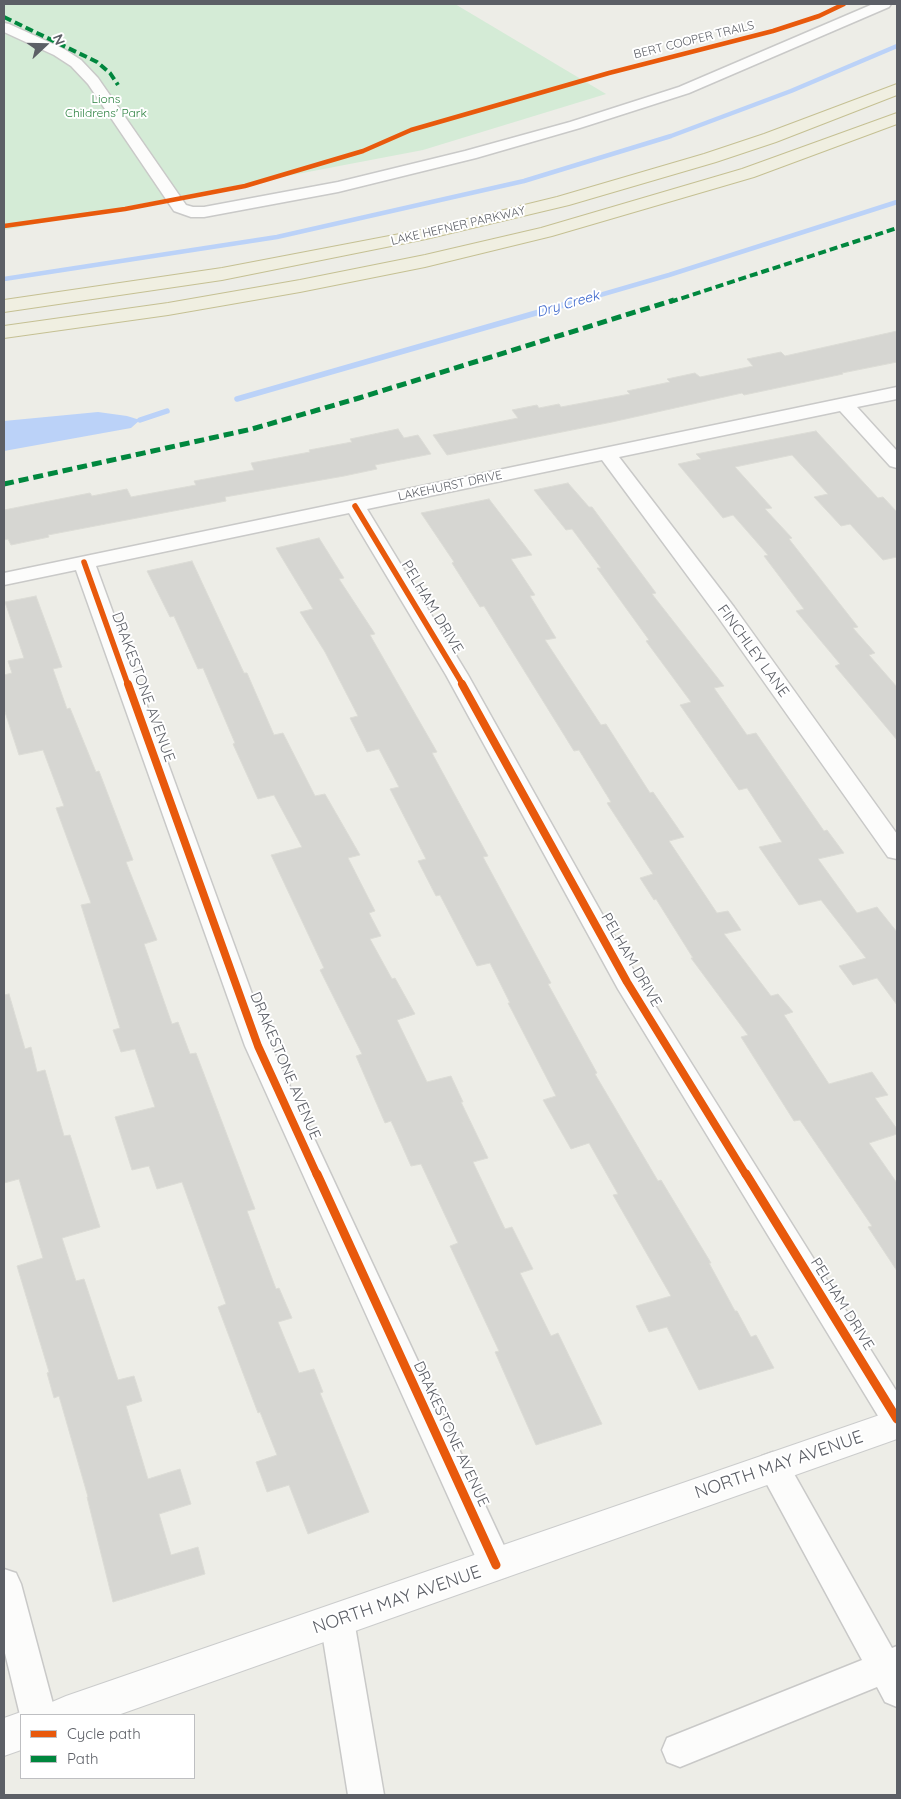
<!DOCTYPE html>
<style>
body{margin:0}
#map{position:relative;width:901px;height:1799px;overflow:hidden;background:#edede7;font-family:Quicksand,sans-serif}
canvas{display:block}
.frame{position:absolute;inset:0;border:5px solid #5c5f66;pointer-events:none}
.legend{position:absolute;left:20px;top:1714px;width:175px;height:65px;box-sizing:border-box;background:#fff;border:1px solid #bebfc2;margin:0;padding:6px 9px;list-style:none;font-size:15px;color:#5c5f66}
.legend li{display:flex;align-items:center;gap:10px;height:25px}
.legend b{width:25px;border:1px solid #bebfc2}
.north{position:absolute;left:20px;top:20px;width:50px;height:50px;-webkit-text-stroke:4px #fff;paint-order:stroke;rotate:69deg;font-size:14px;font-weight:700;line-height:20px;text-align:center;color:#5c5f66}
.north::after{content:'';display:block;margin:auto;width:18px;height:22px;background:#5c5f66;clip-path:polygon(50% 0,100% 100%,50% 72%,0 100%)}
</style>
<div id="map">
<canvas width="901" height="1799"></canvas>
<div class="frame"></div>
<ul class="legend">
<li><b style="height:6px;background:#e8590c"></b>Cycle path</li>
<li><b style="height:6px;background:#00873e"></b>Path</li>
</ul>
<div class="north">N</div>
</div>
<script>
const c = document.querySelector('canvas').getContext('2d');
c.lineJoin = 'round';
function fillPath(path, color) {
  c.fillStyle = color;
  c.fill(path, 'evenodd');
}
function shape(rows) {
  const path = new Path2D();
  for (const r of rows) {
    path.moveTo(r[0], r[1]);
    for (let i = 2; i < r.length; i += 2) path.lineTo(r[i], r[i + 1]);
  }
  return path;
}
function stroke(path, color, width, dash) {
  c.strokeStyle = color;
  c.lineWidth = width;
  c.lineCap = dash ? 'butt' : 'round';
  c.setLineDash(dash || []);
  c.stroke(path);
}
function write(font, color, halo, rows, align = 'center') {
  c.font = font + ' Quicksand,sans-serif';
  c.lineWidth = 4;
  c.setLineDash([]);
  c.textBaseline = 'middle';
  c.strokeStyle = halo;
  c.fillStyle = color;
  for (const [text, x, y, turn = 0] of rows) {
    c.save();
    c.translate(x, y);
    c.rotate((+turn || 0) * Math.PI / 180);
    c.textAlign = isNaN(turn) ? turn : align;
    if (halo) c.strokeText(text, 0, 0);
    c.fillText(text, 0, 0);
    c.restore();
  }
}
const green = shape([
 [4,4,455,4,606,94,423,150,4,230]
]);
const water = shape([
 [98,412,127,416,140,420,131,428,4,451,4,421]
]);
const streamFar1 = shape([
 [4,279,277,237,524,181,671,136,791,91,897,46],
 [576,302,669,275,897,202]
]);
const stream = shape([
 [237,399,581,300],
 [140,420,167,411]
]);
const building = shape([
 [897,331,897,362,842,373,843,374,744,395,742,393,612,422,447,455,433,435,518,418,512,410,537,405,539,408,559,404,561,407,630,394,627,391,670,382,667,379,695,373,700,377,753,366,747,359,781,352,785,356,897,331],
 [398,429,404,438,418,435,431,454,375,465,377,469,344,476,225,497,226,501,48,535,49,537,11,545,8,539,4,540,4,510,90,493,92,496,127,489,131,497,196,485,194,481,254,470,251,463,310,452,309,450,352,442,350,439,398,429],
 [816,431,878,498,883,497,897,512,897,557,883,560,850,524,841,526,814,497,828,494,792,455,735,467,772,508,765,509,792,538,789,539,858,627,853,628,875,653,869,655,897,687,897,740,835,666,840,664,796,611,804,609,764,556,768,555,733,515,723,518,678,464,701,459,696,454,816,431],
 [568,483,589,507,592,507,656,593,652,594,724,686,714,688,747,735,756,733,824,831,827,830,844,853,818,859,857,913,877,907,897,932,897,1005,877,978,853,985,839,966,866,958,821,900,799,905,759,847,782,842,747,788,739,790,680,705,691,702,646,641,649,640,597,568,601,568,572,529,566,530,534,490,568,483],
 [489,499,532,555,511,559,535,595,530,596,556,638,545,640,601,725,606,724,650,793,653,792,684,837,669,841,717,913,728,911,741,930,724,934,771,996,778,994,793,1012,784,1015,829,1084,872,1072,888,1095,875,1098,897,1129,897,1134,869,1143,897,1183,897,1271,868,1227,872,1226,800,1120,794,1121,741,1037,748,1035,691,958,693,958,656,899,654,900,640,878,653,874,607,803,611,802,579,750,574,751,484,606,480,607,452,563,454,562,421,513,489,499],
 [319,538,344,578,339,579,375,634,370,635,437,752,432,753,488,856,483,857,551,983,548,984,597,1073,595,1074,658,1181,661,1180,711,1263,709,1263,735,1311,737,1311,751,1337,756,1335,774,1368,699,1390,667,1327,649,1332,636,1306,671,1296,613,1195,618,1194,589,1143,571,1149,543,1100,556,1096,508,1003,510,1003,490,963,477,966,440,895,436,896,418,861,426,859,390,789,399,787,379,749,367,752,350,718,358,716,325,652,300,612,313,609,276,548,319,538],
 [192,561,244,673,247,673,274,735,283,733,315,796,325,794,360,855,348,858,375,911,369,913,381,936,370,939,392,979,395,978,415,1014,397,1020,427,1082,451,1076,463,1102,461,1102,488,1158,473,1162,505,1229,512,1227,533,1269,520,1273,551,1336,558,1333,602,1424,536,1445,495,1352,499,1351,450,1246,458,1243,421,1164,411,1166,391,1121,385,1123,356,1056,362,1054,320,970,324,968,271,855,302,847,274,795,258,799,233,744,235,743,203,668,198,669,174,616,170,617,147,571,192,561],
 [36,596,62,667,53,669,67,709,70,708,96,772,99,771,133,860,126,862,157,940,144,944,172,1024,178,1022,190,1054,196,1053,255,1209,247,1211,276,1289,279,1288,292,1318,278,1322,299,1373,314,1369,323,1392,320,1393,369,1512,308,1534,289,1485,267,1492,256,1462,277,1455,260,1412,258,1413,218,1307,226,1304,182,1182,157,1189,149,1166,132,1170,115,1117,155,1107,135,1049,121,1052,113,1030,120,1028,81,905,91,903,56,808,64,806,43,750,19,755,4,709,4,675,12,673,8,661,24,658,5,602,36,596],
 [9,994,25,1049,31,1047,37,1072,45,1070,64,1136,70,1135,100,1227,62,1238,76,1281,84,1279,118,1380,134,1376,142,1401,126,1406,148,1479,180,1469,191,1504,159,1514,171,1555,198,1547,205,1574,113,1602,87,1497,88,1497,59,1396,54,1398,47,1373,49,1372,17,1266,43,1258,19,1179,4,1183,4,995,9,994]
]);
const minor = shape([
 [873,4,891,4,889,7,689,93,580,128,476,158,338,192,204,217,191,217,174,211,88,84,71,66,54,55,4,32,4,23,9,24,64,49,81,60,98,78,186,205,193,207,204,207,338,182,465,151,570,122,679,87,873,4],
 [897,387,897,399,857,407,897,451,897,468,890,466,840,411,619,457,734,607,897,834,897,859,888,857,718,617,602,460,367,509,468,675,638,978,897,1392,897,1433,886,1429,618,989,446,675,349,513,96,566,271,1046,513,1565,508,1576,496,1580,484,1576,245,1046,76,570,4,585,4,573,897,387],
 [773,1452,784,1456,892,1648,897,1646,897,1707,885,1702,877,1687,680,1767,667,1762,662,1750,667,1738,862,1660,757,1466,762,1456,773,1452],
 [4,1569,16,1573,21,1584,56,1715,21,1715,21,1717,20,1715,4,1649,4,1569],
 [337,1604,349,1609,354,1620,384,1795,348,1795,320,1620,325,1609,337,1604]
]);
const secondary = shape([
 [897,1409,897,1439,118,1715,47,1715,52,1702,66,1696,897,1409],
 [21,1712,29,1715,21,1715,21,1750,4,1756,4,1718,21,1712]
]);
const motorway = shape([
 [897,84,897,95,776,142,716,162,569,205,426,239,222,280,4,312,4,300,222,268,426,229,557,197,704,154,764,134,897,84],
 [897,113,897,124,754,177,552,236,425,267,300,292,168,315,4,338,4,326,168,303,300,280,425,255,541,228,742,169,897,113]
]);
const quietFar1 = shape([
 [4,17,97,62,110,73,118,85],
 [670,302,897,228]
]);
const quiet = shape([
 [4,484,252,429,359,398,674,300]
]);
const cyclewayFar3 = shape([
 [4,226,125,209,245,186,363,151,411,130,609,73,773,31,819,16,844,4]
]);
const cyclewayFar2 = shape([
 [355,506,463,685],
 [84,562,128,685]
]);
const cyclewayFar1 = shape([
 [128,684,258,1046,317,1175],
 [462,684,627,982,746,1175]
]);
const cycleway = shape([
 [317,1174,496,1565],
 [746,1174,897,1419]
]);
const farStreetnames = [
 ["BERT COOPER TRAILS",694,40,-14],
 ["LAKE HEFNER PARKWAY",458,226,-13],
 ["LAKEHURST DRIVE",450,486,-12]
];
const farParknames = [
 ["Lions",106,99],
 ["Childrens' Park",106,113]
];
const farWaternames = [
 ["Dry Creek",568,304,-16]
];
const streetNames = [
 ["PELHAM DRIVE",432,607,59],
 ["FINCHLEY LANE",753,651,54],
 ["DRAKESTONE AVENUE",143,687,70],
 ["PELHAM DRIVE",631,960,60],
 ["DRAKESTONE AVENUE",285,1066,67],
 ["PELHAM DRIVE",842,1304,58],
 ["DRAKESTONE AVENUE",451,1434,65]
];
const nearStreetnames = [
 ["NORTH MAY AVENUE",779,1465,-19],
 ["NORTH MAY AVENUE",397,1600,-19]
];
fillPath(green, '#d4ebd6');
fillPath(water, '#bbd2f8');
stroke(streamFar1, '#bbd2f8', 4.5);
stroke(stream, '#bbd2f8', 5.5);
fillPath(building, '#d6d6d2');
stroke(building, '#dcdcd6', 1);
stroke(minor, '#c9c9c8', 3);
stroke(secondary, '#cbcccc', 2);
stroke(motorway, '#c5c093', 2);
fillPath(minor, '#fcfcfb');
fillPath(secondary, '#fcfcfb');
fillPath(motorway, '#f0efe1');
stroke(quietFar1, '#00873e', 4, [8, 4]);
stroke(quiet, '#00873e', 5, [10, 5]);
stroke(cyclewayFar3, '#e8590c', 4.5);
stroke(cyclewayFar2, '#e8590c', 5.5);
stroke(cyclewayFar1, '#e8590c', 8);
stroke(cycleway, '#e8590c', 9);
write('12px', '#5c5f66', '#fff', farStreetnames);
write('12px', '#2e8342', '#fff', farParknames);
write('italic 14px', '#3e68cc', '#fff', farWaternames);
write('15px', '#5c5f66', '#fff', streetNames);
write('18px', '#5c5f66', '#fff', nearStreetnames);
</script>
